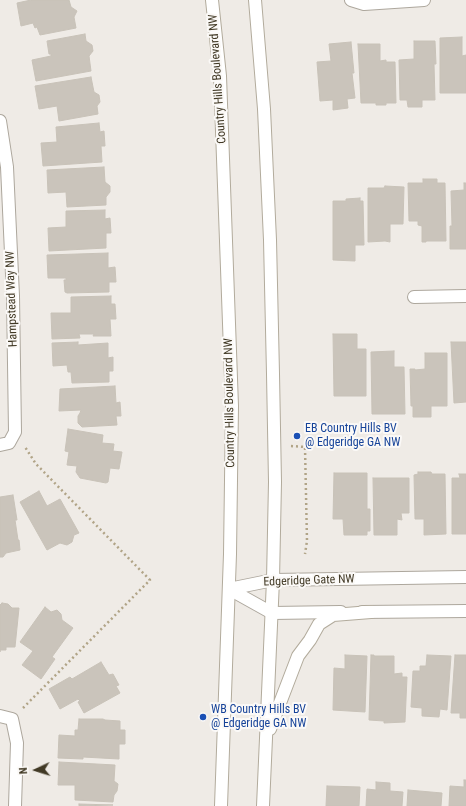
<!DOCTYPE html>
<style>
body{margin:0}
#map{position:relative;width:466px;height:806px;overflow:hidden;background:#efebe6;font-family:"Roboto Condensed",sans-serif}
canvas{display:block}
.north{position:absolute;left:16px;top:750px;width:40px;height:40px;-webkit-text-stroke:3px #fbf9f7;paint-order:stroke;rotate:266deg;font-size:11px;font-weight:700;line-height:16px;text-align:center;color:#413925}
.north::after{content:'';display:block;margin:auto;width:14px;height:18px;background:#413925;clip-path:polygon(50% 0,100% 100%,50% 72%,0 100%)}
</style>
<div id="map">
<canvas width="466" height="806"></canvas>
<div class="north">N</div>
</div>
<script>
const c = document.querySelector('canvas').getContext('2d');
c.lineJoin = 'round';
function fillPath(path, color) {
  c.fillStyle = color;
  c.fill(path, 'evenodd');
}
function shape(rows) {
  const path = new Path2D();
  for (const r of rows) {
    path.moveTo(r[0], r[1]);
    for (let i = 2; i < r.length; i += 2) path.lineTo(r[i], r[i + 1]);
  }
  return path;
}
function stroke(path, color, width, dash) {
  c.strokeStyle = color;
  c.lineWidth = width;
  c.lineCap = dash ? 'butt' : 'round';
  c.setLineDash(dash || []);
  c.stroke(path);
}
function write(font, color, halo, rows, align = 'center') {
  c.font = font + ' "Roboto Condensed",sans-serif';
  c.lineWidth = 4;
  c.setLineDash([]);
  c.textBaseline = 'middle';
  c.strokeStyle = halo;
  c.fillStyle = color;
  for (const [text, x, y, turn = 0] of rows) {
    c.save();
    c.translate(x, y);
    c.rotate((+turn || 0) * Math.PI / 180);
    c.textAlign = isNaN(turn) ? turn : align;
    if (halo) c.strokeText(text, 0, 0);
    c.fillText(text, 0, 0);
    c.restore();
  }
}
const building = shape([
 [31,0,69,0,71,7,77,11,74,17,76,28,40,35,37,27,35,28,33,23,21,26,17,3,31,0],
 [85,34,86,41,92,45,93,51,89,56,91,71,36,81,32,60,51,56,51,54,49,54,47,41,85,34],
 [462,37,462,56,466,55,466,93,440,93,440,38,462,37],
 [414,41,435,41,436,64,434,64,435,100,422,100,422,107,408,107,407,100,400,100,399,60,414,59,414,41],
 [351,42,354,73,352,73,355,98,347,99,348,108,333,110,333,100,320,101,317,62,331,61,329,44,351,42],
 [358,44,380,44,380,61,386,60,386,62,395,62,396,103,386,103,386,105,376,105,376,103,361,103,358,44],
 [91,77,94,92,99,95,100,102,97,106,98,114,59,121,57,106,39,109,35,86,91,77],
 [99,123,100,132,104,131,105,146,101,146,102,162,43,166,41,143,57,142,56,127,99,123],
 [104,167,105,182,110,186,110,192,106,197,106,205,67,207,66,192,48,193,47,170,104,167],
 [423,179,437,179,437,183,445,183,446,241,426,241,426,242,422,242,422,226,418,225,418,221,409,221,408,183,423,183,423,179],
 [464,183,466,183,466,249,450,249,450,226,452,226,451,191,464,190,464,183],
 [385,186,404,187,403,224,390,224,390,242,385,241,368,242,368,188,384,188,385,186],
 [360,198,360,201,363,201,364,245,355,245,355,261,333,260,333,201,346,201,346,199,360,198],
 [105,210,105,219,110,218,111,233,106,233,106,248,49,251,48,228,66,227,66,211,105,210],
 [108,253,108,268,115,267,116,282,109,282,109,292,67,293,65,292,64,280,66,280,66,278,48,278,47,255,108,253],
 [111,296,111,304,115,304,116,319,110,319,111,336,93,336,94,334,79,334,80,338,52,339,51,313,71,313,71,297,111,296],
 [333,334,357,334,357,349,366,349,366,396,334,396,333,334],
 [78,342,78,345,108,343,108,358,113,357,113,371,109,371,109,382,72,383,71,372,68,372,67,365,53,366,52,343,78,342],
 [451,342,466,342,466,402,454,403,451,342],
 [394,351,394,367,404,367,405,414,372,414,371,352,394,351],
 [425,353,447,353,447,406,431,406,431,417,413,417,413,406,411,406,410,369,415,369,415,370,425,369,425,353],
 [115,386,116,403,120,402,121,416,116,416,117,425,82,427,78,423,78,416,80,413,81,410,59,411,60,389,115,386],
 [68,429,103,435,102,443,114,444,113,451,122,452,119,469,110,468,108,482,106,483,80,478,76,472,77,466,67,465,69,452,65,451,68,429],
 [418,472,431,472,432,474,445,474,446,534,424,535,424,519,415,519,414,475,418,474,418,472],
 [334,473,367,473,367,509,370,509,370,531,367,531,367,535,344,535,343,519,333,519,334,473],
 [459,474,466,474,466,534,452,534,452,478,460,478,459,474],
 [373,478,409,478,409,513,401,513,402,520,397,519,397,535,374,535,373,478],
 [39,491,47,506,60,499,79,533,74,535,72,542,67,545,60,543,47,550,20,502,39,491],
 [13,495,17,520,15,520,18,540,19,540,20,550,6,553,3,557,0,557,0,497,13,495],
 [2,603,8,604,12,608,19,608,15,647,6,647,6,650,0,650,0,652,0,605,2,603],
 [45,607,51,612,57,610,61,614,62,620,73,628,52,657,55,659,41,679,22,665,33,651,20,642,45,607],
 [345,655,367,656,365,712,333,710,334,668,345,669,345,655],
 [371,655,374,655,374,656,394,656,394,674,402,673,402,677,407,677,405,722,384,723,384,721,369,720,371,655],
 [427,655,451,656,447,710,440,709,439,717,422,716,422,708,411,707,413,671,420,671,420,666,426,666,427,655],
 [455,655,466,655,466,718,460,718,460,713,451,713,455,655],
 [101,662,109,675,113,674,119,685,116,686,120,693,84,713,78,702,80,701,78,699,60,709,49,689,70,677,72,679,101,662],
 [79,719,103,719,105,720,120,721,120,730,125,730,125,744,119,744,119,759,83,757,83,759,58,758,59,735,75,736,75,730,78,730,79,719],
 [59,762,115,765,114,781,118,784,117,791,114,795,113,802,75,800,75,785,58,785,59,762],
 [464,780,466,780,466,806,449,806,450,786,464,787,464,780],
 [376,782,390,783,390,791,403,792,402,806,366,806,367,789,376,790,376,782],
 [327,786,360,787,359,806,326,806,327,786],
 [408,790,442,793,441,806,407,806,408,790],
 [79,804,113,805,79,806,79,804]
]);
const path = shape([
 [291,446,305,447,307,541,305,554],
 [23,708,150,580,36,464,25,447]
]);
const minor = shape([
 [351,0,364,4,424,0],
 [0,121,7,167,13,296,15,432,9,443,0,445],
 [414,297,466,296],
 [229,589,272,613,341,612],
 [229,589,273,580,466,577],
 [362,612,466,611],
 [0,716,12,719,17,743,15,806]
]);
const secondary = shape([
 [212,0,220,76,232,406,230,554,221,806],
 [255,0,264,109,270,240,273,374,275,482,273,580,263,806],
 [270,729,298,656,310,640,319,624,333,615,371,612]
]);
const markers = [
 [297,436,4,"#1a4fb4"],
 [203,717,4,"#1a4fb4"]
];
const streetNames = [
 ["Country Hills Boulevard NW",218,79,-94],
 ["Hampstead Way NW",12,299,-92],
 ["Country Hills Boulevard NW",230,403,-91],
 ["Edgeridge Gate NW",309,581,-2]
];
const transitNames = [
 ["EB Country Hills BV",305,429],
 ["@ Edgeridge GA NW",305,443],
 ["WB Country Hills BV",211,710],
 ["@ Edgeridge GA NW",211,724]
];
fillPath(building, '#cac4bb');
stroke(building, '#c8c2b8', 1);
stroke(minor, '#ada79d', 14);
stroke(secondary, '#b2ab9c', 14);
stroke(path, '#b1a487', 2.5, [2, 3]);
stroke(minor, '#fff', 12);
stroke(secondary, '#fff', 12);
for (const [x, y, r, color] of markers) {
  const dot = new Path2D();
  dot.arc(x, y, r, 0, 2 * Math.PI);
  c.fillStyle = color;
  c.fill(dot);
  stroke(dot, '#fbf9f7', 1.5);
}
write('12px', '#413925', '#fbf9f7', streetNames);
write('12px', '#164399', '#fbf9f7', transitNames, 'left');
</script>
